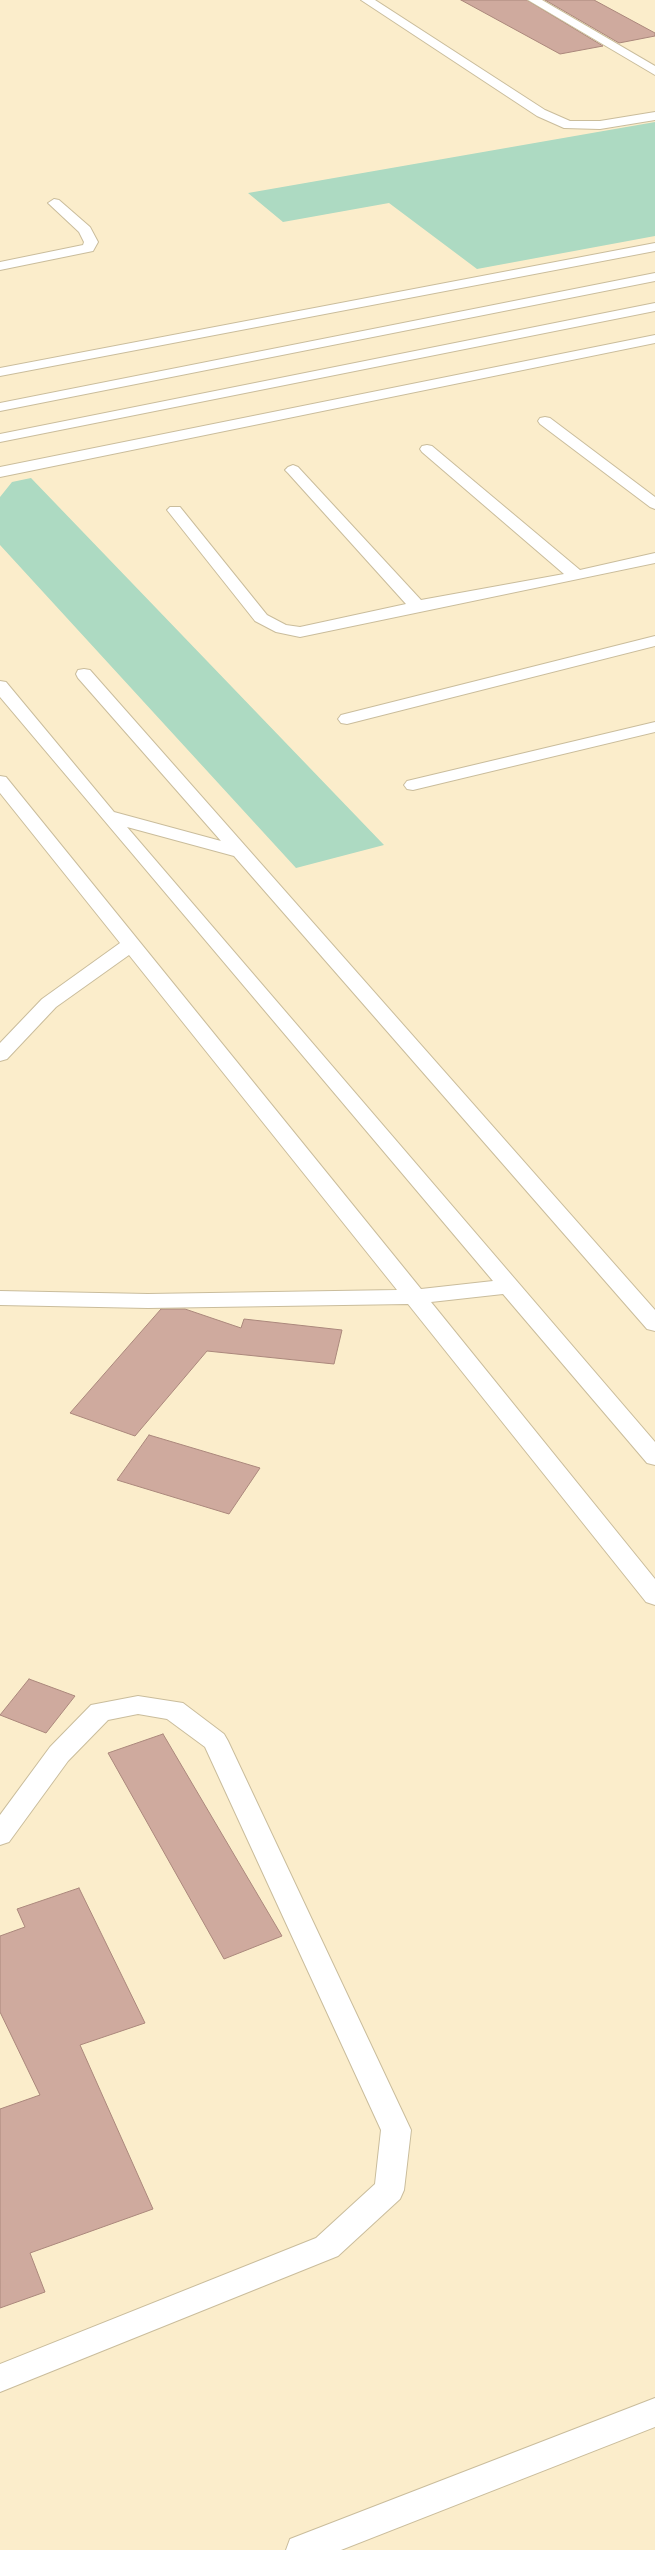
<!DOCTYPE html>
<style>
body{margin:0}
canvas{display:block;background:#fbedcb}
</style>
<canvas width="655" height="2550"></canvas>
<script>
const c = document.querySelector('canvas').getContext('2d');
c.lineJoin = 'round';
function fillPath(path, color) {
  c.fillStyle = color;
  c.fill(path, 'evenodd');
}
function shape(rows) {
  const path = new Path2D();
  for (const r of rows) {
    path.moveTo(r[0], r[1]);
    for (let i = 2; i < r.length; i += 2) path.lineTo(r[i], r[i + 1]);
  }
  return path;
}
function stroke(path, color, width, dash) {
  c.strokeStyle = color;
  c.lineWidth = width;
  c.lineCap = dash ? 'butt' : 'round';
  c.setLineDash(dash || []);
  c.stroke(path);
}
const green = shape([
 [655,122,655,236,477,269,389,203,283,222,248,193],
 [31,478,384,845,296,868,0,545,0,497,12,482]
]);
const building = shape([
 [461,0,527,0,603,46,560,54,461,0],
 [545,0,594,0,655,33,655,36,619,43,545,0],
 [161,1309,185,1309,241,1328,244,1319,342,1330,334,1364,207,1351,135,1436,70,1413,161,1309],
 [149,1435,260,1468,229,1514,117,1480,149,1435],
 [29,1679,75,1696,46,1733,0,1715,29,1679],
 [163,1734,282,1936,224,1959,108,1753,163,1734],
 [79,1888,145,2023,80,2045,153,2209,30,2253,45,2292,0,2308,0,2109,40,2095,0,2012,0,1936,25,1927,17,1909,79,1888]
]);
const minor = shape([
 [361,0,375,0,545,110,570,121,600,121,655,112,655,120,600,129,564,128,537,116,361,0],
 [528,0,542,0,655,66,655,75,528,0],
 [54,199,59,200,90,227,98,242,93,251,0,270,0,262,83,245,84,242,79,232,48,203,54,199],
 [655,243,655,251,0,376,0,368,655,243],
 [655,273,655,281,0,411,0,403,655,273],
 [655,303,655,311,0,442,0,434,655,303],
 [655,335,655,343,0,477,0,467,655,335],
 [545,417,550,418,655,497,655,509,650,507,540,424,538,421,540,418,545,417],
 [427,445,432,446,580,570,655,553,655,563,300,637,276,632,255,621,167,510,170,507,180,507,267,615,286,625,300,627,406,604,288,473,285,470,288,467,293,465,298,467,421,600,564,574,422,452,420,449,422,446,427,445],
 [655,636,655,646,347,724,341,723,338,719,341,715,655,636],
 [84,669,90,670,655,1310,655,1331,647,1329,234,856,127,827,655,1442,655,1465,647,1463,503,1294,431,1302,655,1579,655,1605,646,1602,408,1304,148,1308,0,1305,0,1291,148,1294,397,1290,129,955,56,1007,7,1059,0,1061,0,1043,42,999,120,943,0,793,0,776,6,777,421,1289,493,1281,0,697,0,681,6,682,114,812,221,841,78,678,76,674,78,670,84,669],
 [655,722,655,732,413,790,407,789,404,785,407,781,655,722],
 [138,1696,183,1703,224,1734,228,1741,411,2130,404,2190,400,2199,338,2256,0,2392,0,2364,316,2238,375,2184,381,2130,205,1747,167,1719,138,1714,108,1720,68,1761,9,1842,0,1845,0,1815,50,1747,91,1705,138,1696],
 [655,2398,655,2427,341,2550,286,2550,290,2539,655,2398]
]);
fillPath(green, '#addac2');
fillPath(building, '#cfaa9e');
stroke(building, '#ab887c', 1);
stroke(minor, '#cabd9c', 2);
fillPath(minor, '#fff');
</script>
